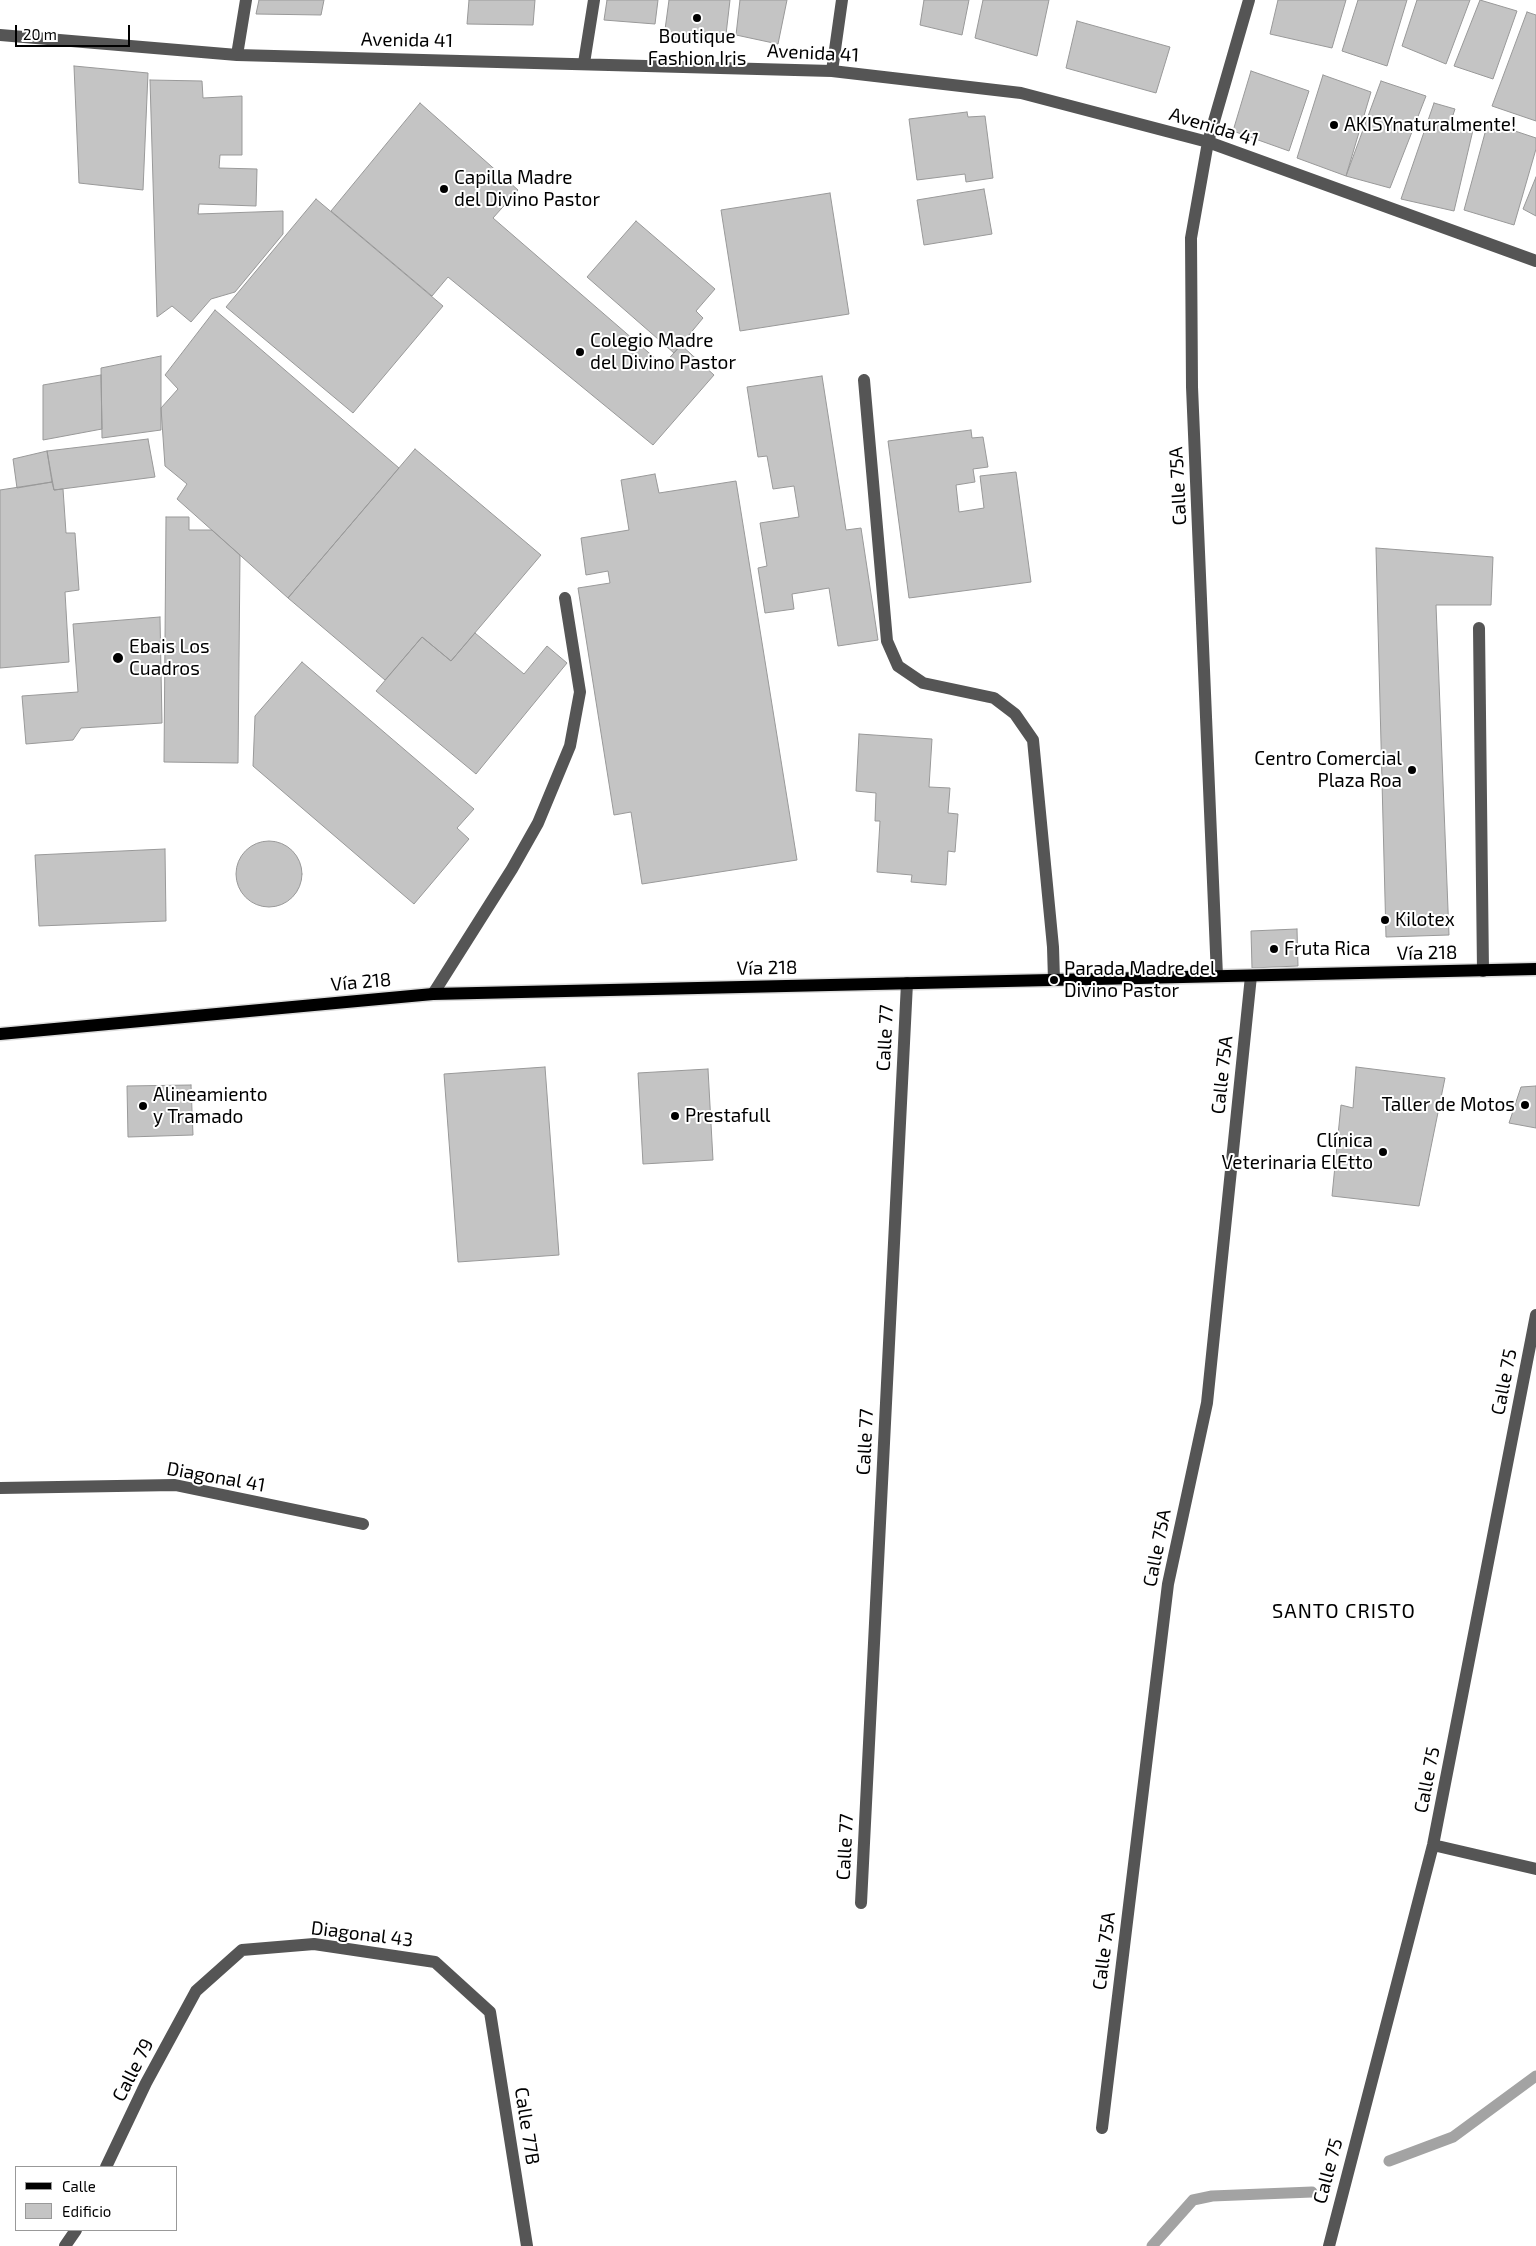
<!DOCTYPE html>
<meta charset="utf-8">
<style>
body{margin:0}
#map{position:relative;width:1536px;height:2246px;overflow:hidden;background:#fff;font-family:"Exo 2",sans-serif}
canvas{display:block}
.legend{position:absolute;left:15px;top:2166px;width:162px;height:65px;box-sizing:border-box;background:#fff;border:1px solid #999;margin:0;padding:6px 9px;list-style:none;font-size:15px;color:#000}
.legend li{display:flex;align-items:center;gap:10px;height:25px}
.legend b{width:25px;border:1px solid #999}
.scale{position:absolute;left:15px;top:25px;width:115px;height:22px;box-sizing:border-box;border:2px solid #000;border-top:0;padding-left:6px;font-size:15px;line-height:18px;white-space:nowrap;color:#000;-webkit-text-stroke:4px #fff;paint-order:stroke}
</style>
<div id="map">
<canvas width="1536" height="2246"></canvas>
<ul class="legend">
<li><b style="height:6px;background:#000"></b>Calle</li>
<li><b style="height:14px;background:#c4c4c4"></b>Edificio</li>
</ul>
<div class="scale">20 m</div>
</div>
<script>
const c = document.querySelector('canvas').getContext('2d');
c.lineJoin = 'round';
function shape(rows) {
  const path = new Path2D();
  for (const r of rows) {
    if (r.length === 3) {
      path.moveTo(r[0] + r[2], r[1]);
      path.arc(r[0], r[1], r[2], 0, 2 * Math.PI);
      continue;
    }
    path.moveTo(r[0], r[1]);
    for (let i = 2; i < r.length; i += 2) path.lineTo(r[i], r[i + 1]);
  }
  return path;
}
function stroke(path, color, width, dash) {
  c.strokeStyle = color;
  c.lineWidth = width;
  c.lineCap = dash ? 'butt' : 'round';
  c.setLineDash(dash || []);
  c.stroke(path);
}
function fillPath(path, color) {
  c.fillStyle = color;
  c.fill(path, 'evenodd');
}
function write(font, color, halo, rows, align = 'center') {
  c.font = font + ' "Exo 2",sans-serif';
  c.lineWidth = 4;
  c.setLineDash([]);
  c.textBaseline = 'middle';
  c.strokeStyle = halo;
  c.fillStyle = color;
  for (const [text, x, y, turn = 0] of rows) {
    c.save();
    c.translate(x, y);
    c.rotate((+turn || 0) * Math.PI / 180);
    c.textAlign = isNaN(turn) ? turn : align;
    if (halo) c.strokeText(text, 0, 0);
    c.fillText(text, 0, 0);
    c.restore();
  }
}
const stream = shape([
 [1389,2161,1453,2137,1536,2076],
 [1152,2246,1193,2200,1212,2196,1312,2192]
]);
const building = shape([
 [259,0,324,0,321,15,256,14,259,0],
 [469,0,535,0,533,25,467,24,469,0],
 [607,0,658,0,655,24,604,20,607,0],
 [669,0,730,0,725,43,664,37,669,0],
 [740,0,787,0,778,44,736,35,740,0],
 [924,0,969,0,962,35,920,25,924,0],
 [983,0,1049,0,1037,56,975,38,983,0],
 [1278,0,1346,0,1332,48,1270,34,1278,0],
 [1358,0,1407,0,1387,66,1342,51,1358,0],
 [1417,0,1470,0,1446,64,1402,46,1417,0],
 [1480,0,1517,11,1493,79,1454,66,1480,0],
 [1527,12,1536,15,1536,121,1492,106,1527,12],
 [1077,21,1170,47,1156,93,1066,68,1077,21],
 [74,66,148,73,143,190,79,183,74,66],
 [1251,71,1309,91,1289,151,1233,131,1251,71],
 [1323,75,1371,92,1346,176,1297,158,1323,75],
 [150,80,202,81,203,98,242,96,242,155,220,155,219,168,257,169,256,206,199,204,198,214,283,211,283,234,235,292,211,299,191,322,172,306,157,317,150,80],
 [1381,81,1426,96,1390,188,1346,176,1381,81],
 [420,103,518,190,493,218,663,365,681,345,714,375,653,445,448,277,432,296,331,211,420,103],
 [1434,103,1455,109,1450,124,1473,130,1454,211,1401,199,1434,103],
 [967,112,968,117,985,116,993,178,966,182,965,174,917,180,909,119,967,112],
 [1488,122,1536,138,1536,149,1514,225,1464,210,1488,122],
 [1536,177,1536,216,1523,209,1536,177],
 [984,189,992,234,924,245,917,200,984,189],
 [830,193,849,314,740,331,721,210,830,193],
 [316,199,443,306,353,413,226,307,316,199],
 [636,221,715,289,696,311,703,318,674,353,587,277,636,221],
 [215,310,399,468,288,598,177,499,187,484,165,466,161,408,178,389,165,375,215,310],
 [161,356,161,430,102,438,101,368,161,356],
 [101,375,102,429,43,440,43,385,101,375],
 [822,376,846,530,861,528,878,640,838,646,829,588,792,594,794,609,765,613,758,568,767,566,760,523,799,517,794,486,773,489,767,456,758,457,747,387,822,376],
 [971,430,972,438,983,437,988,467,973,469,975,482,956,485,959,512,984,508,980,476,1016,472,1031,582,909,598,888,441,971,430],
 [148,439,155,477,54,490,47,451,148,439],
 [415,449,541,555,451,661,422,637,385,680,288,598,415,449],
 [47,451,52,482,17,488,13,459,47,451],
 [655,474,659,493,736,481,797,860,642,884,631,812,614,815,578,588,610,583,608,571,586,575,581,538,629,530,621,480,655,474],
 [52,482,54,490,63,489,66,533,75,533,79,590,65,592,69,662,0,668,0,490,52,482],
 [166,517,189,517,189,530,212,530,240,555,238,763,164,762,166,517],
 [1376,548,1493,557,1491,605,1436,605,1449,935,1386,937,1376,548],
 [160,617,162,723,81,728,73,740,26,744,22,696,78,692,73,624,160,617],
 [475,633,524,674,547,646,567,663,476,774,376,691,422,637,451,661,475,633],
 [302,662,474,809,457,828,469,839,414,904,253,766,255,716,302,662],
 [859,734,932,739,929,787,950,788,948,813,958,814,955,852,948,851,946,885,911,882,912,875,877,872,880,821,875,821,876,793,856,791,859,734],
 [269,874,33],
 [165,849,166,921,39,926,35,855,165,849],
 [1297,929,1298,966,1252,968,1251,931,1297,929],
 [545,1067,559,1255,458,1262,444,1074,545,1067],
 [1356,1067,1445,1078,1419,1206,1332,1196,1341,1105,1353,1108,1356,1067],
 [708,1069,713,1160,643,1164,638,1073,708,1069],
 [191,1085,193,1135,128,1137,127,1086,191,1085],
 [1536,1086,1536,1128,1509,1123,1521,1087,1536,1086]
]);
const minor = shape([
 [0,35,237,55,832,71,1021,93,1208,142,1536,261],
 [237,55,246,0],
 [584,63,594,0],
 [832,71,842,0],
 [864,380,887,641,898,666,923,683,994,698,1015,714,1033,740,1053,947,1054,980],
 [1479,628,1483,971],
 [1217,976,1192,387,1191,238,1208,142,1249,0],
 [433,994,512,869,538,823,570,746,580,692,565,598],
 [0,1488,175,1485,363,1524],
 [1433,1845,1536,1869],
 [861,1903,907,983],
 [1102,2128,1168,1584,1207,1403,1251,976],
 [106,2167,146,2083,196,1991,242,1950,314,1944,435,1962,490,2012,527,2246],
 [65,2246,76,2230],
 [1329,2246,1433,1845,1536,1315]
]);
const major = shape([
 [0,1034,433,994,1536,969]
]);
const markers = [
 [697,18,5,"#000"],
 [1334,125,5,"#000"],
 [444,189,5,"#000"],
 [580,352,5,"#000"],
 [118,658,6,"#000"],
 [1412,770,5,"#000"],
 [1385,920,5,"#000"],
 [1274,949,5,"#000"],
 [1054,980,5,"#000"],
 [1525,1105,5,"#000"],
 [143,1106,5,"#000"],
 [675,1116,5,"#000"],
 [1383,1152,5,"#000"]
];
const poiNames = [
 ["Boutique",697,37,"center"],
 ["Fashion Iris",697,59,"center"],
 ["AKISYnaturalmente!",1344,125],
 ["Capilla Madre",454,178],
 ["del Divino Pastor",454,200],
 ["Colegio Madre",590,341],
 ["del Divino Pastor",590,363],
 ["Ebais Los",129,647],
 ["Cuadros",129,669],
 ["Centro Comercial",1402,759,"right"],
 ["Plaza Roa",1402,781,"right"],
 ["Kilotex",1395,920],
 ["Fruta Rica",1284,949],
 ["Parada Madre del",1064,969],
 ["Divino Pastor",1064,991],
 ["Alineamiento",153,1095],
 ["y Tramado",153,1117],
 ["Taller de Motos",1515,1105,"right"],
 ["Prestafull",685,1116],
 ["Clínica",1373,1141,"right"],
 ["Veterinaria ElEtto",1373,1163,"right"]
];
const streetNames = [
 ["Avenida 41",407,40,1],
 ["Avenida 41",813,53,3],
 ["Avenida 41",1214,127,17],
 ["Calle 75A",1178,486,-93],
 ["Vía 218",1427,953,-1],
 ["Vía 218",767,968,-1],
 ["Vía 218",361,982,-5],
 ["Calle 77",885,1038,-87],
 ["Calle 75A",1222,1075,-84],
 ["Calle 75",1504,1382,-79],
 ["Calle 77",865,1442,-87],
 ["Diagonal 41",216,1477,10],
 ["Calle 75A",1157,1548,-79],
 ["Calle 75",1427,1780,-79],
 ["Calle 77",845,1847,-87],
 ["Diagonal 43",362,1934,7],
 ["Calle 75A",1104,1951,-83],
 ["Calle 79",133,2070,-63],
 ["Calle 77B",527,2126,81],
 ["Calle 75",1328,2171,-75]
];
const neighbourhoodNames = [
 ["SANTO CRISTO",1344,1611]
];
stroke(stream, '#a3a3a3', 11);
fillPath(building, '#c4c4c4');
stroke(building, '#999', 1);
stroke(major, '#dbdbdb', 15);
stroke(minor, '#555', 12);
stroke(major, '#000', 12);
for (const [x, y, r, color] of markers) {
  const dot = new Path2D();
  dot.arc(x, y, r, 0, 2 * Math.PI);
  c.fillStyle = color;
  c.fill(dot);
  stroke(dot, '#fff', 2);
}
write('19px', '#000', '#fff', poiNames, 'left');
write('19px', '#000', '#fff', streetNames);
c.letterSpacing = '1px';
write('20px', '#000', '#fff', neighbourhoodNames);
c.letterSpacing = '0px';
</script>
